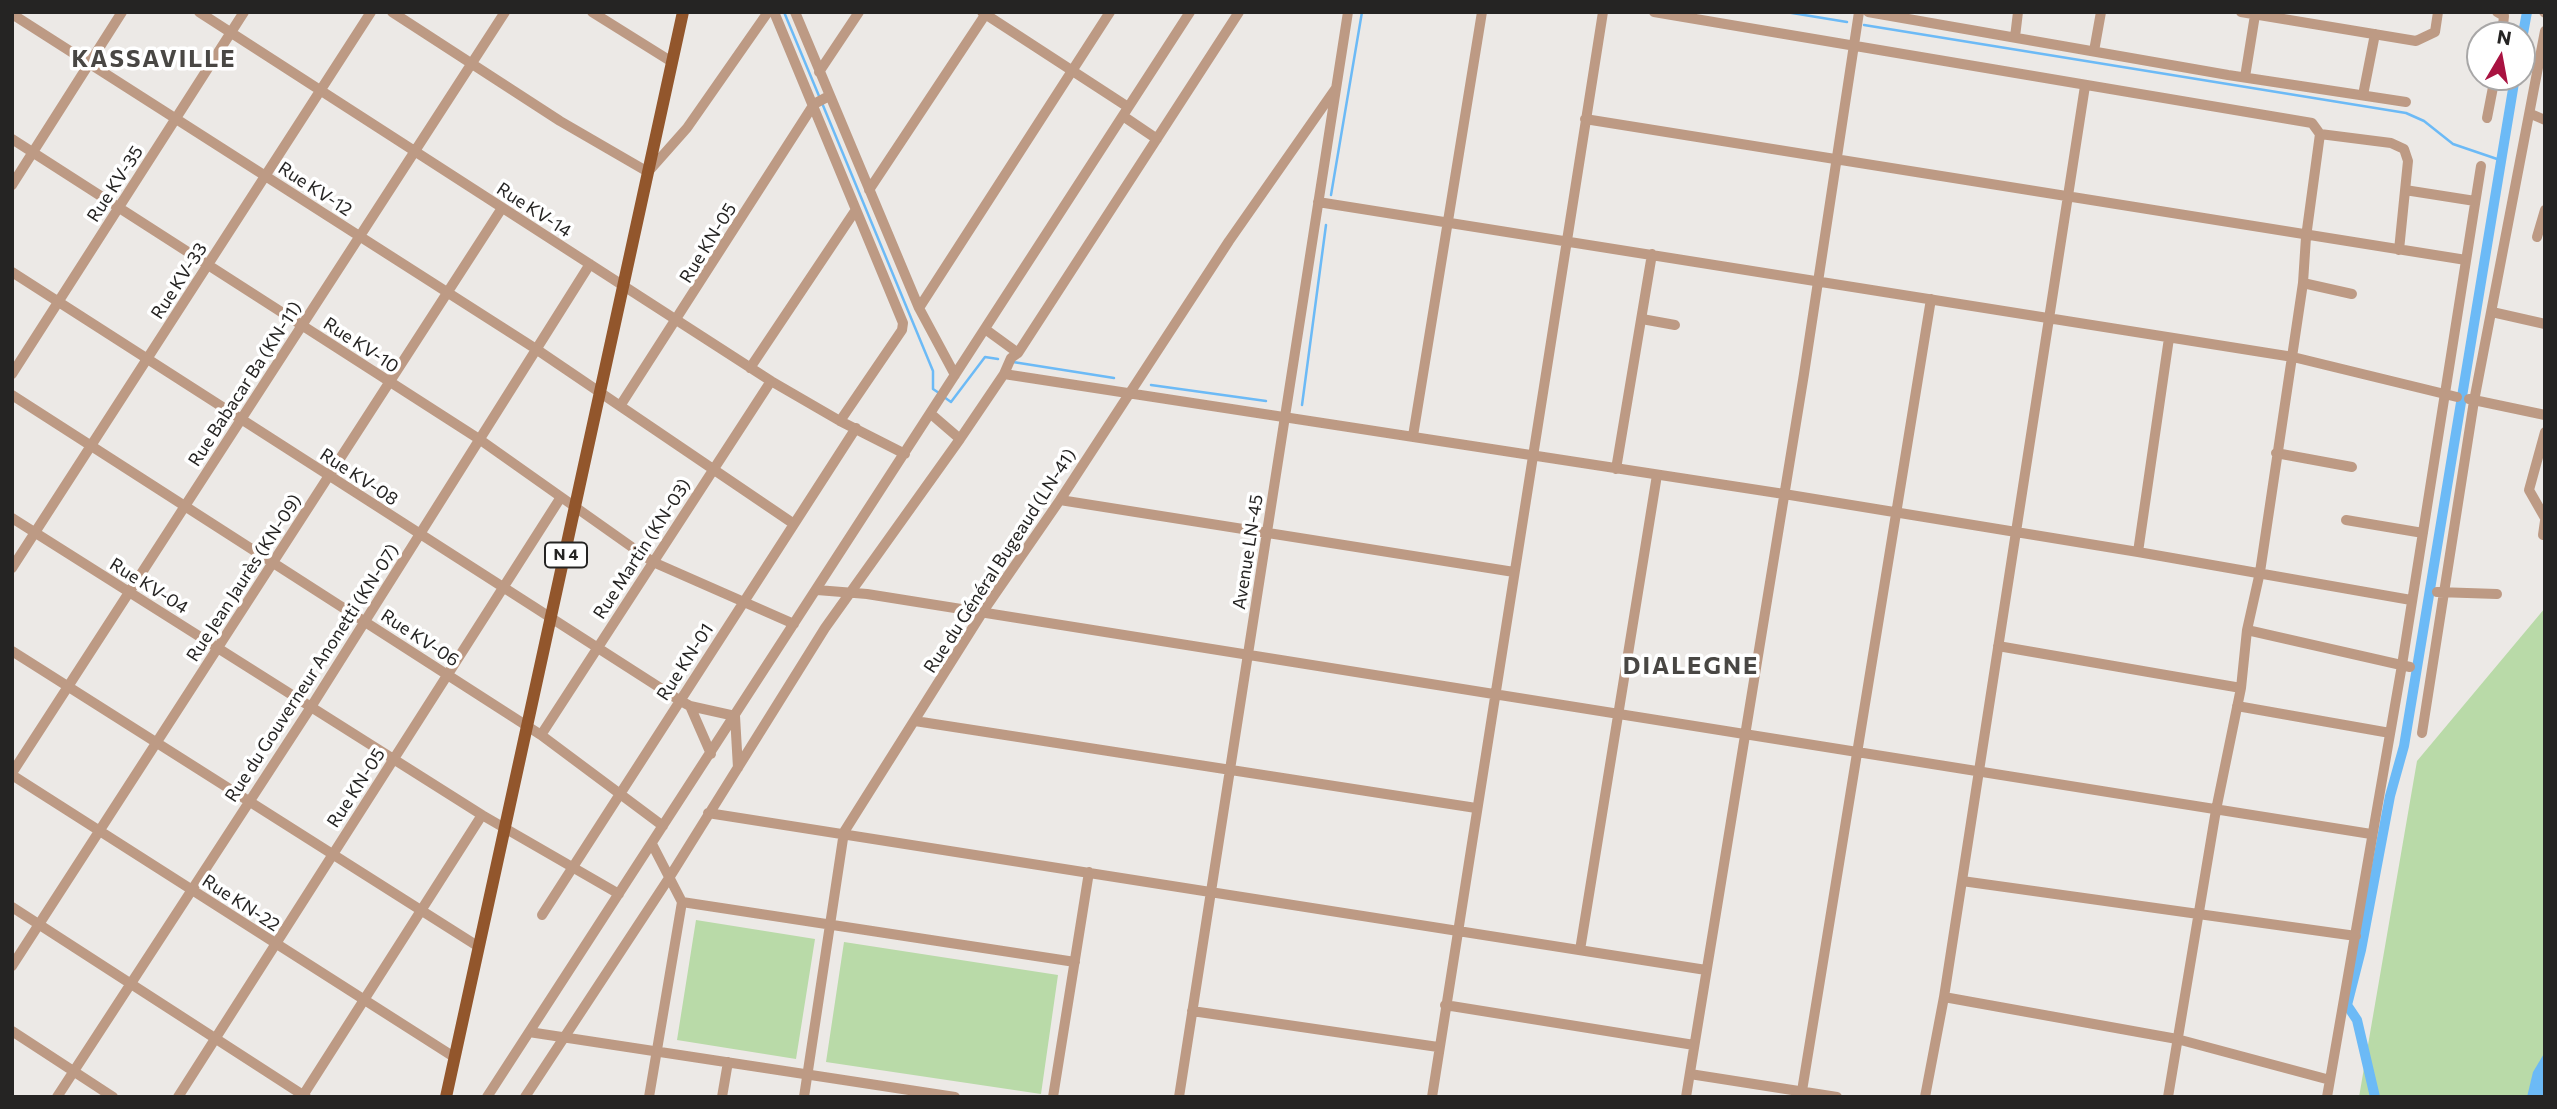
<!DOCTYPE html>
<meta charset="utf-8">
<style>
body{margin:0}
#map{position:relative;width:2557px;height:1109px;overflow:hidden;background:#ece9e6;font-family:Commissioner,sans-serif}
canvas{display:block}
.frame{position:absolute;inset:0;border:14px solid #252423;pointer-events:none}
.north{position:absolute;left:2466px;top:21px;width:70px;height:70px;box-sizing:border-box;background:#fff;border:2px solid #a8a7a7;border-radius:50%;rotate:10deg;font-size:19px;font-weight:700;line-height:28px;text-align:center;color:#252423}
.north::after{content:'';display:block;margin:auto;width:24px;height:32px;background:#a91341;clip-path:polygon(50% 0,100% 100%,50% 72%,0 100%)}
</style>
<div id="map">
<canvas width="2557" height="1109"></canvas>
<div class="frame"></div>
<div class="north">N</div>
</div>
<script>
const c = document.querySelector('canvas').getContext('2d');
c.lineJoin = 'round';
function fillPath(path, color) {
  c.fillStyle = color;
  c.fill(path, 'evenodd');
}
function shape(rows) {
  const path = new Path2D();
  for (const r of rows) {
    path.moveTo(r[0], r[1]);
    for (let i = 2; i < r.length; i += 2) path.lineTo(r[i], r[i + 1]);
  }
  return path;
}
function stroke(path, color, width, dash) {
  c.strokeStyle = color;
  c.lineWidth = width;
  c.lineCap = dash ? 'butt' : 'round';
  c.setLineDash(dash || []);
  c.stroke(path);
}
function write(font, color, halo, rows, align = 'center') {
  c.font = font + ' Commissioner,sans-serif';
  c.lineWidth = 7;
  c.setLineDash([]);
  c.textBaseline = 'middle';
  c.strokeStyle = halo;
  c.fillStyle = color;
  for (const [text, x, y, turn = 0] of rows) {
    c.save();
    c.translate(x, y);
    c.rotate((+turn || 0) * Math.PI / 180);
    c.textAlign = isNaN(turn) ? turn : align;
    if (halo) c.strokeText(text, 0, 0);
    c.fillText(text, 0, 0);
    c.restore();
  }
}
const green = shape([
 [2545,608,2545,1097,2359,1097,2417,761],
 [696,920,815,939,796,1059,677,1040],
 [844,942,1058,975,1041,1094,826,1062]
]);
const water = shape([
 [2545,1052,2545,1097,2527,1097,2533,1072]
]);
const stream = shape([
 [784,12,819,96],
 [1786,12,1847,22],
 [1864,25,2406,113,2424,121,2453,144,2500,160],
 [822,103,933,371,933,389,939,393],
 [1331,195,1362,12],
 [1013,362,1114,378],
 [1151,385,1266,401],
 [944,397,951,402,985,357,998,359],
 [1302,405,1326,225]
]);
const canal = shape([
 [2522,39,2527,12],
 [2375,1097,2357,1020,2347,1005,2361,950,2390,796,2404,746,2515,77]
]);
const minor = shape([
 [199,12,771,381,840,421,905,454],
 [392,12,560,121,648,172,687,128,768,12],
 [592,12,672,62],
 [774,12,903,323,902,330,840,421],
 [795,12,919,308,955,375],
 [982,12,1128,107],
 [1654,12,2312,123,2320,134,2306,237,2303,283,2260,572,2247,630,2241,688,2216,810,2168,1097],
 [1868,12,2228,75,2406,102],
 [2241,12,2416,41,2435,32,2438,12],
 [2497,12,2504,16,2502,35],
 [2544,12,2545,13],
 [12,14,536,349,794,524],
 [2015,37,2018,12],
 [2094,51,2101,12],
 [819,72,859,12],
 [2245,77,2255,15],
 [2363,95,2375,34],
 [2531,114,2545,120],
 [1123,116,1157,139],
 [2487,118,2495,77],
 [1585,119,2466,260],
 [2320,134,2391,143,2404,149,2408,161,2399,250],
 [12,139,479,439,653,562,794,624],
 [12,185,122,12],
 [869,190,987,12],
 [2405,190,2475,201],
 [1318,202,2293,357,2457,397],
 [2537,237,2545,210],
 [12,272,679,700,690,706,735,716,738,768],
 [2303,283,2352,294],
 [919,308,1110,12],
 [2492,312,2545,324],
 [1642,319,1675,325],
 [1018,353,1239,12],
 [750,368,855,211],
 [12,374,244,12],
 [1004,374,1784,494,2138,552,2411,600],
 [12,395,541,735,663,826],
 [2469,399,2545,415],
 [620,406,814,104,829,96],
 [2545,432,2529,490,2545,518],
 [1413,436,1482,12],
 [960,439,1004,374,1011,358,1018,353,985,329],
 [2276,453,2352,467],
 [1616,469,1652,254],
 [1060,500,1514,572],
 [12,518,482,815,619,894],
 [2346,520,2423,533],
 [2543,535,2545,521],
 [2138,552,2169,338],
 [12,568,371,12],
 [817,590,867,594,2371,834],
 [2437,592,2497,594],
 [2247,630,2410,667],
 [1998,646,2241,688],
 [12,651,479,947],
 [690,706,711,754],
 [2237,706,2390,733],
 [915,721,1476,808],
 [2422,733,2474,401,2545,31],
 [541,735,771,381],
 [12,773,505,12],
 [12,775,454,1057],
 [708,813,1706,970],
 [652,844,682,902,1075,962],
 [1962,881,2356,936],
 [12,907,306,1097],
 [542,915,856,428],
 [1580,950,1657,475],
 [12,966,502,208],
 [1944,997,2177,1039,2330,1080],
 [1445,1005,1694,1045],
 [1192,1011,1438,1047],
 [12,1031,113,1097],
 [529,1032,955,1097],
 [1690,1074,1837,1097],
 [57,1097,311,707,590,264],
 [178,1097,561,497],
 [302,1097,482,815],
 [487,1097,1190,12],
 [525,1097,669,878,825,628,960,439,931,414],
 [649,1097,682,902],
 [722,1097,728,1062],
 [804,1097,844,832,982,613,1060,500,1229,241,1336,88],
 [1053,1097,1089,872],
 [1179,1097,1348,12],
 [1432,1097,1603,12],
 [1686,1097,1804,374,1859,12],
 [1801,1097,1931,299],
 [1925,1097,1944,997,2085,86],
 [2327,1097,2402,665,2481,166]
]);
const major = shape([
 [446,1097,683,12]
]);
const shields = [
 [566,555,42]
];
const shieldNames = [
 ["N 4",566,555]
];
const streetNames = [
 ["Rue KV-35",115,184,-57],
 ["Rue KV-12",315,189,33],
 ["Rue KV-14",534,210,33],
 ["Rue KN-05",708,243,-58],
 ["Rue KV-33",179,281,-57],
 ["Rue KV-10",361,345,33],
 ["Rue Babacar Ba (KN-11)",245,384,-57],
 ["Rue KV-08",359,477,33],
 ["Rue Martin (KN-03)",642,549,-57],
 ["Avenue LN-45",1248,552,-81],
 ["Rue du Général Bugeaud (LN-41)",1000,561,-57],
 ["Rue Jean Jaurès (KN-09)",244,578,-57],
 ["Rue KV-04",149,586,32],
 ["Rue KV-06",420,638,33],
 ["Rue KN-01",685,662,-57],
 ["Rue du Gouverneur Anonetti (KN-07)",312,673,-57],
 ["Rue KN-05",356,788,-57],
 ["Rue KN-22",241,903,33]
];
const districtNames = [
 ["KASSAVILLE",154,59],
 ["DIALEGNE",1691,666]
];
fillPath(green, '#b9daa8');
fillPath(water, '#6cbaf6');
stroke(stream, '#6cbaf6', 2.5);
stroke(canal, '#6cbaf6', 10);
stroke(minor, '#bd9a84', 10);
stroke(major, '#92562c', 12);
for (const [x, y, w] of shields) {
  const box = new Path2D();
  box.roundRect(x - w / 2, y - 12.5, w, 25, 5);
  c.fillStyle = '#fff';
  c.fill(box);
  stroke(box, '#252423', 2);
}
write('bold 16px', '#252423', null, shieldNames);
write('18px', '#252423', '#fff', streetNames);
c.letterSpacing = '2px';
write('bold 24px', '#494744', '#fff', districtNames);
c.letterSpacing = '0px';
</script>
